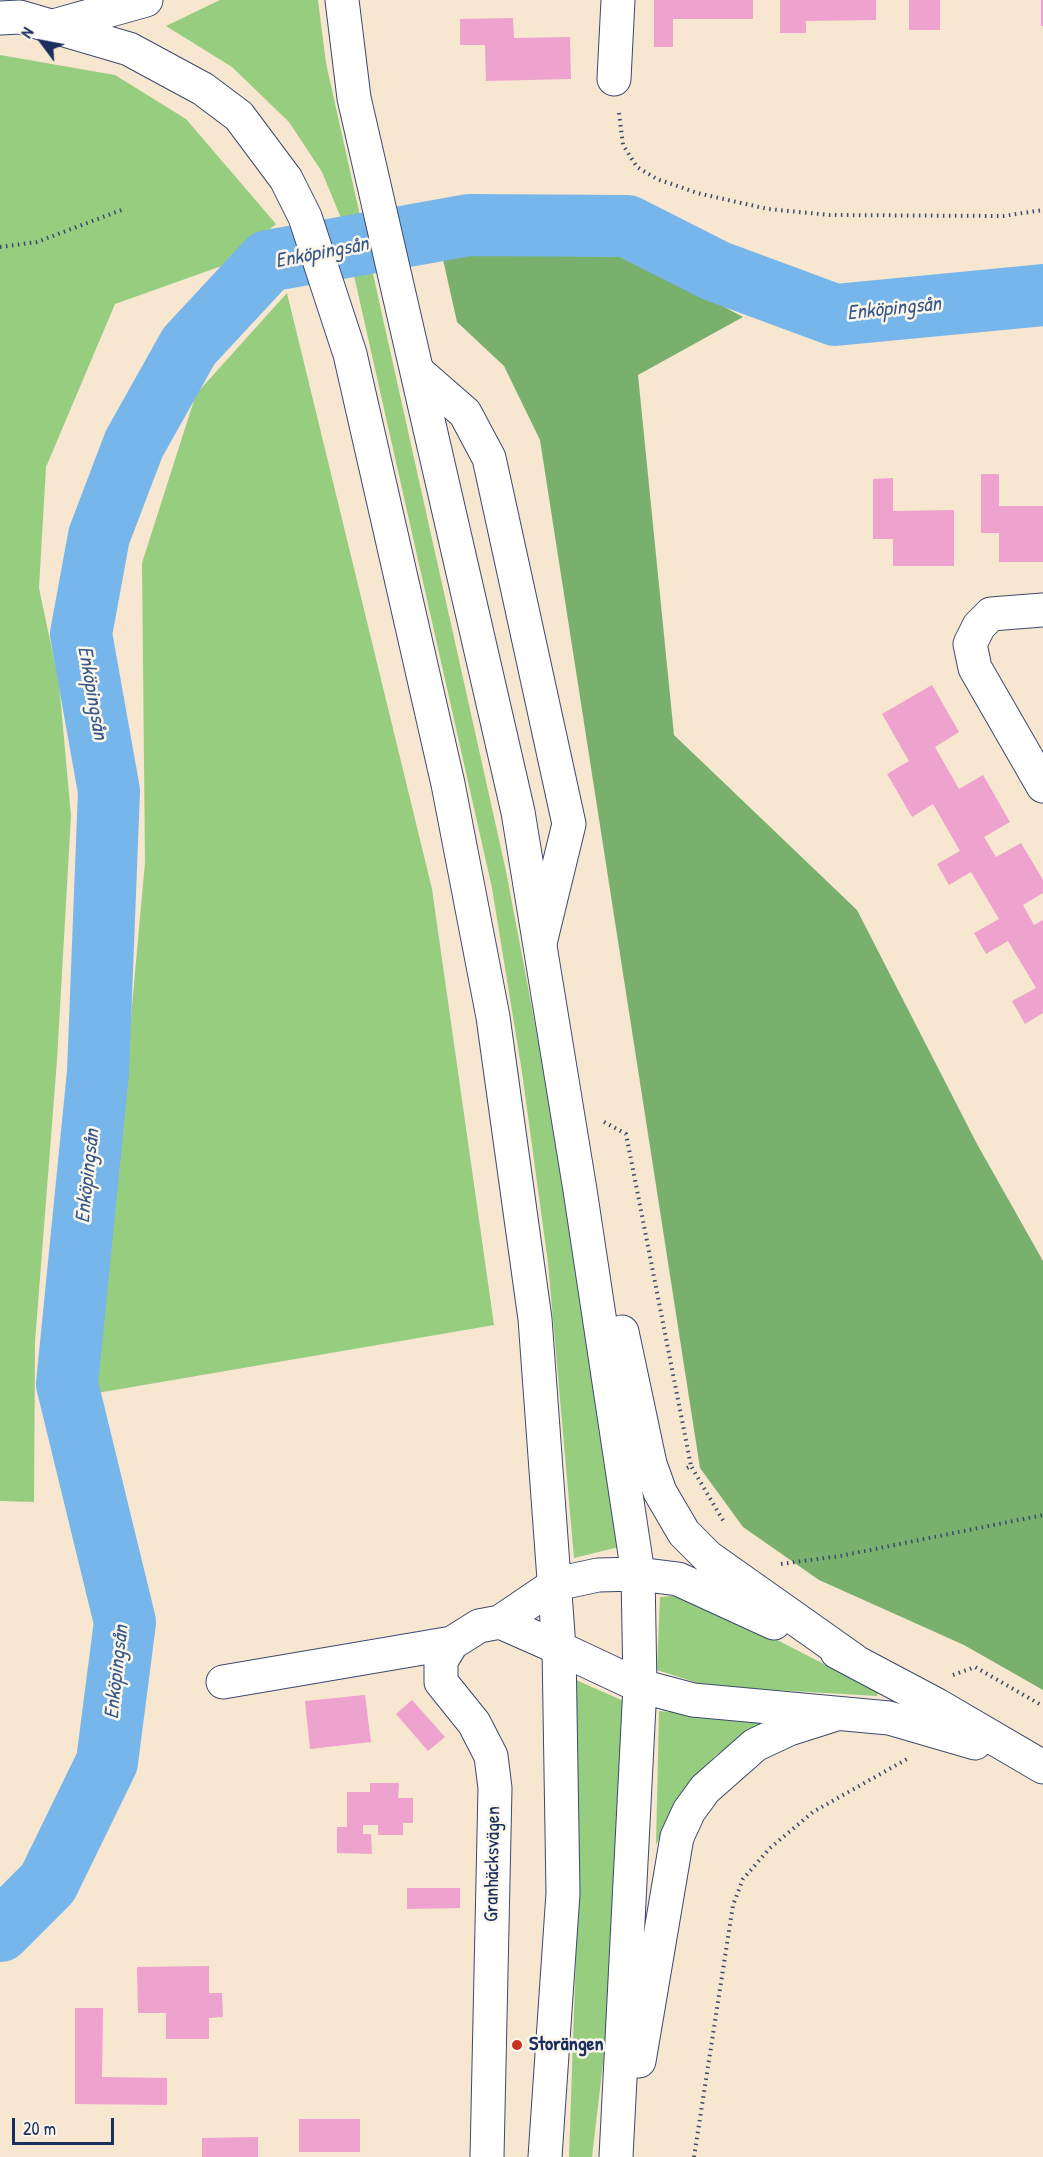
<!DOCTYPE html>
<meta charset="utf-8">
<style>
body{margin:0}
#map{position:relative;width:1043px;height:2157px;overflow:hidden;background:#f7e6d0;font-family:"Patrick Hand",sans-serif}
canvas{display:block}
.north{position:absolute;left:12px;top:12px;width:60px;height:60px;-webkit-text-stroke:4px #fbf7ec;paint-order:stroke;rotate:302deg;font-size:16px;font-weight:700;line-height:24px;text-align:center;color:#1b2f5e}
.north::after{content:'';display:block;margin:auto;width:21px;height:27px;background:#1b2f5e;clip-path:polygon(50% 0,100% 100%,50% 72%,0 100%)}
.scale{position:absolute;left:12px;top:2118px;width:102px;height:27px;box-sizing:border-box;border:3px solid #1b2f5e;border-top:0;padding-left:8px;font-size:18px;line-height:21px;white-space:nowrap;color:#1b2f5e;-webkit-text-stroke:4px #fbf7ec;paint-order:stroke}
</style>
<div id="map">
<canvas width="1043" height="2157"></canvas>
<div class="north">N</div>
<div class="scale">20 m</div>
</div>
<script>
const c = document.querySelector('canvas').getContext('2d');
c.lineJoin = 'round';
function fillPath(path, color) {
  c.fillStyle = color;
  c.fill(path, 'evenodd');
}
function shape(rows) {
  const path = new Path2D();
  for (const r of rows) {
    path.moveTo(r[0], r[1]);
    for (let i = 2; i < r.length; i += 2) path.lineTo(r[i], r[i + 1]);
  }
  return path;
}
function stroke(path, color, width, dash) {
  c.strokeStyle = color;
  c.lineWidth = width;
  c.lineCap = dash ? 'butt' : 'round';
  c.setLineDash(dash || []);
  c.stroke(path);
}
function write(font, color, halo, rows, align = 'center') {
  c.font = font + ' "Patrick Hand",sans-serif';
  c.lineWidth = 5;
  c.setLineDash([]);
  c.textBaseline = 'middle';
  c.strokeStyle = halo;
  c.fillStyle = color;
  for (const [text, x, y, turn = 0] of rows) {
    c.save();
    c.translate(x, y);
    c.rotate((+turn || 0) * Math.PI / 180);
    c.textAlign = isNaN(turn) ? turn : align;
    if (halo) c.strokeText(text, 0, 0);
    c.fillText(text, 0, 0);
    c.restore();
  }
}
const green = shape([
 [220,0,318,0,326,63,506,871,604,1388,619,1547,574,1558,548,1263,522,1072,492,888,341,218,322,172,289,122,232,67,166,26],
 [0,55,115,75,186,119,276,224,230,263,115,304,46,467,39,588,59,683,71,816,57,1060,35,1342,34,1502,0,1501],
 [287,293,432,889,494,1325,97,1393,145,862,142,563,196,394],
 [683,1595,721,1611,878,1692,877,1696,707,1686,657,1670,660,1597],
 [576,1680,626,1702,612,1987,592,2157,569,2157,578,1894],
 [659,1711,765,1719,765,1724,716,1755,696,1776,674,1808,656,1845]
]);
const forest = shape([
 [618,250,743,317,638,375,674,735,857,910,977,1144,1043,1261,1043,1690,964,1645,819,1580,743,1527,700,1468,540,440,504,366,457,322,442,255]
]);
const river = shape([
 [0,1931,48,1883,107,1762,125,1622,67,1384,98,1072,109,791,81,634,99,536,134,444,189,346,268,261,469,225,627,226,716,271,835,315,1043,295]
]);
const building = shape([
 [654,0,753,0,753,19,673,19,673,47,654,47],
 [780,0,876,0,876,20,806,21,806,33,780,33],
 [909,0,940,0,940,30,909,30],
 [1041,0,1043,0,1043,26,1041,26],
 [513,18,514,38,570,37,571,79,486,81,485,45,460,45,460,19],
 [981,474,999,474,999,506,1043,506,1043,562,999,562,999,533,981,533],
 [893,478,893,511,954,510,954,566,893,566,893,539,873,539,873,479],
 [932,685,959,732,935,747,959,789,983,775,1010,822,984,837,996,857,1021,843,1043,880,1043,893,1023,905,1034,925,1043,920,1043,1013,1025,1024,1012,1001,1036,988,1008,941,986,954,974,933,999,919,971,872,949,885,937,864,960,851,933,804,912,817,887,774,909,761,882,714],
 [365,1695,371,1742,310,1749,305,1701],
 [412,1700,445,1737,428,1751,396,1714],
 [370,1783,399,1783,398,1798,413,1798,413,1823,403,1823,403,1835,378,1835,378,1825,363,1825,363,1834,371,1834,372,1854,337,1853,337,1827,347,1827,347,1792,370,1792],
 [407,1888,460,1888,460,1908,407,1909],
 [209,1966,209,1993,222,1993,223,2017,209,2018,209,2039,166,2039,166,2013,138,2013,137,1967],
 [75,2008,103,2008,102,2077,167,2078,167,2105,75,2104],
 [299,2119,360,2119,360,2152,299,2152],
 [258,2137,258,2157,202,2157,202,2138]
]);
const path = shape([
 [619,113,623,145,637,167,657,179,697,193,768,209,830,215,1003,216,1043,210],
 [0,247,37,242,124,209],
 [604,1122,626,1134,691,1466],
 [687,1468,691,1466,724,1522],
 [781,1564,840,1556,1043,1515],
 [953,1675,975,1667,1043,1706],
 [694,2157,733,1905,743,1879,770,1848,813,1812,907,1759]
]);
const minor = shape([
 [614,79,618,0],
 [418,372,465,413,489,458,569,824,540,943],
 [1043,610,991,614,979,626,970,644,975,668,1043,786],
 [500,1622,559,1648],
 [223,1682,452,1643],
 [487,2157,495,1788,491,1756,474,1723,441,1682,441,1661,452,1643,479,1626,500,1622,556,1584]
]);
const major = shape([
 [342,0,354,98,518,812,580,1190,638,1574,640,1686,616,2157],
 [0,18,20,17,129,49,203,89,239,116,286,179,305,217,350,354,448,784,493,1017,535,1319,559,1648,563,1893,545,2157],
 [50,27,146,0],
 [622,1332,650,1464,660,1492,684,1533,708,1557,855,1661],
 [556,1584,598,1575,638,1574,678,1579,774,1623],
 [559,1648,640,1686,693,1700,889,1718,975,1743],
 [837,1652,937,1705,1043,1767],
 [639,2061,677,1837,689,1811,705,1789,755,1745,789,1729,836,1714]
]);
const markers = [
 [517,2045,6,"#c8321e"]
];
const streetNames = [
 ["Granhäcksvägen",493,1864,-89]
];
const poiNames = [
 ["Storängen",529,2045]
];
const waterNames = [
 ["Enköpingsån",322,253,-11],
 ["Enköpingsån",894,309,-6],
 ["Enköpingsån",92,693,80],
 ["Enköpingsån",88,1176,-84],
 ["Enköpingsån",117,1672,-84]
];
fillPath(green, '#97cd7f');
fillPath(forest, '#79b06e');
stroke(river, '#77b6ea', 62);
fillPath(building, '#eda3cd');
stroke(minor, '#3c4a6f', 35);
stroke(major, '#3c4a6f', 35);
stroke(path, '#3c4a6f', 4, [1.5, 4.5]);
stroke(minor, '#fff', 33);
stroke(major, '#fff', 33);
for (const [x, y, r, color] of markers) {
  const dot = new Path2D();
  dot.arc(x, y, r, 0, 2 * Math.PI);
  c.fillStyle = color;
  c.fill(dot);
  stroke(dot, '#fbf7ec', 2);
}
write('20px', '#1b2f5e', '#fbf7ec', streetNames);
write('bold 20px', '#1b2f5e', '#fbf7ec', poiNames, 'left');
write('italic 21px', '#375888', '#fbf7ec', waterNames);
</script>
